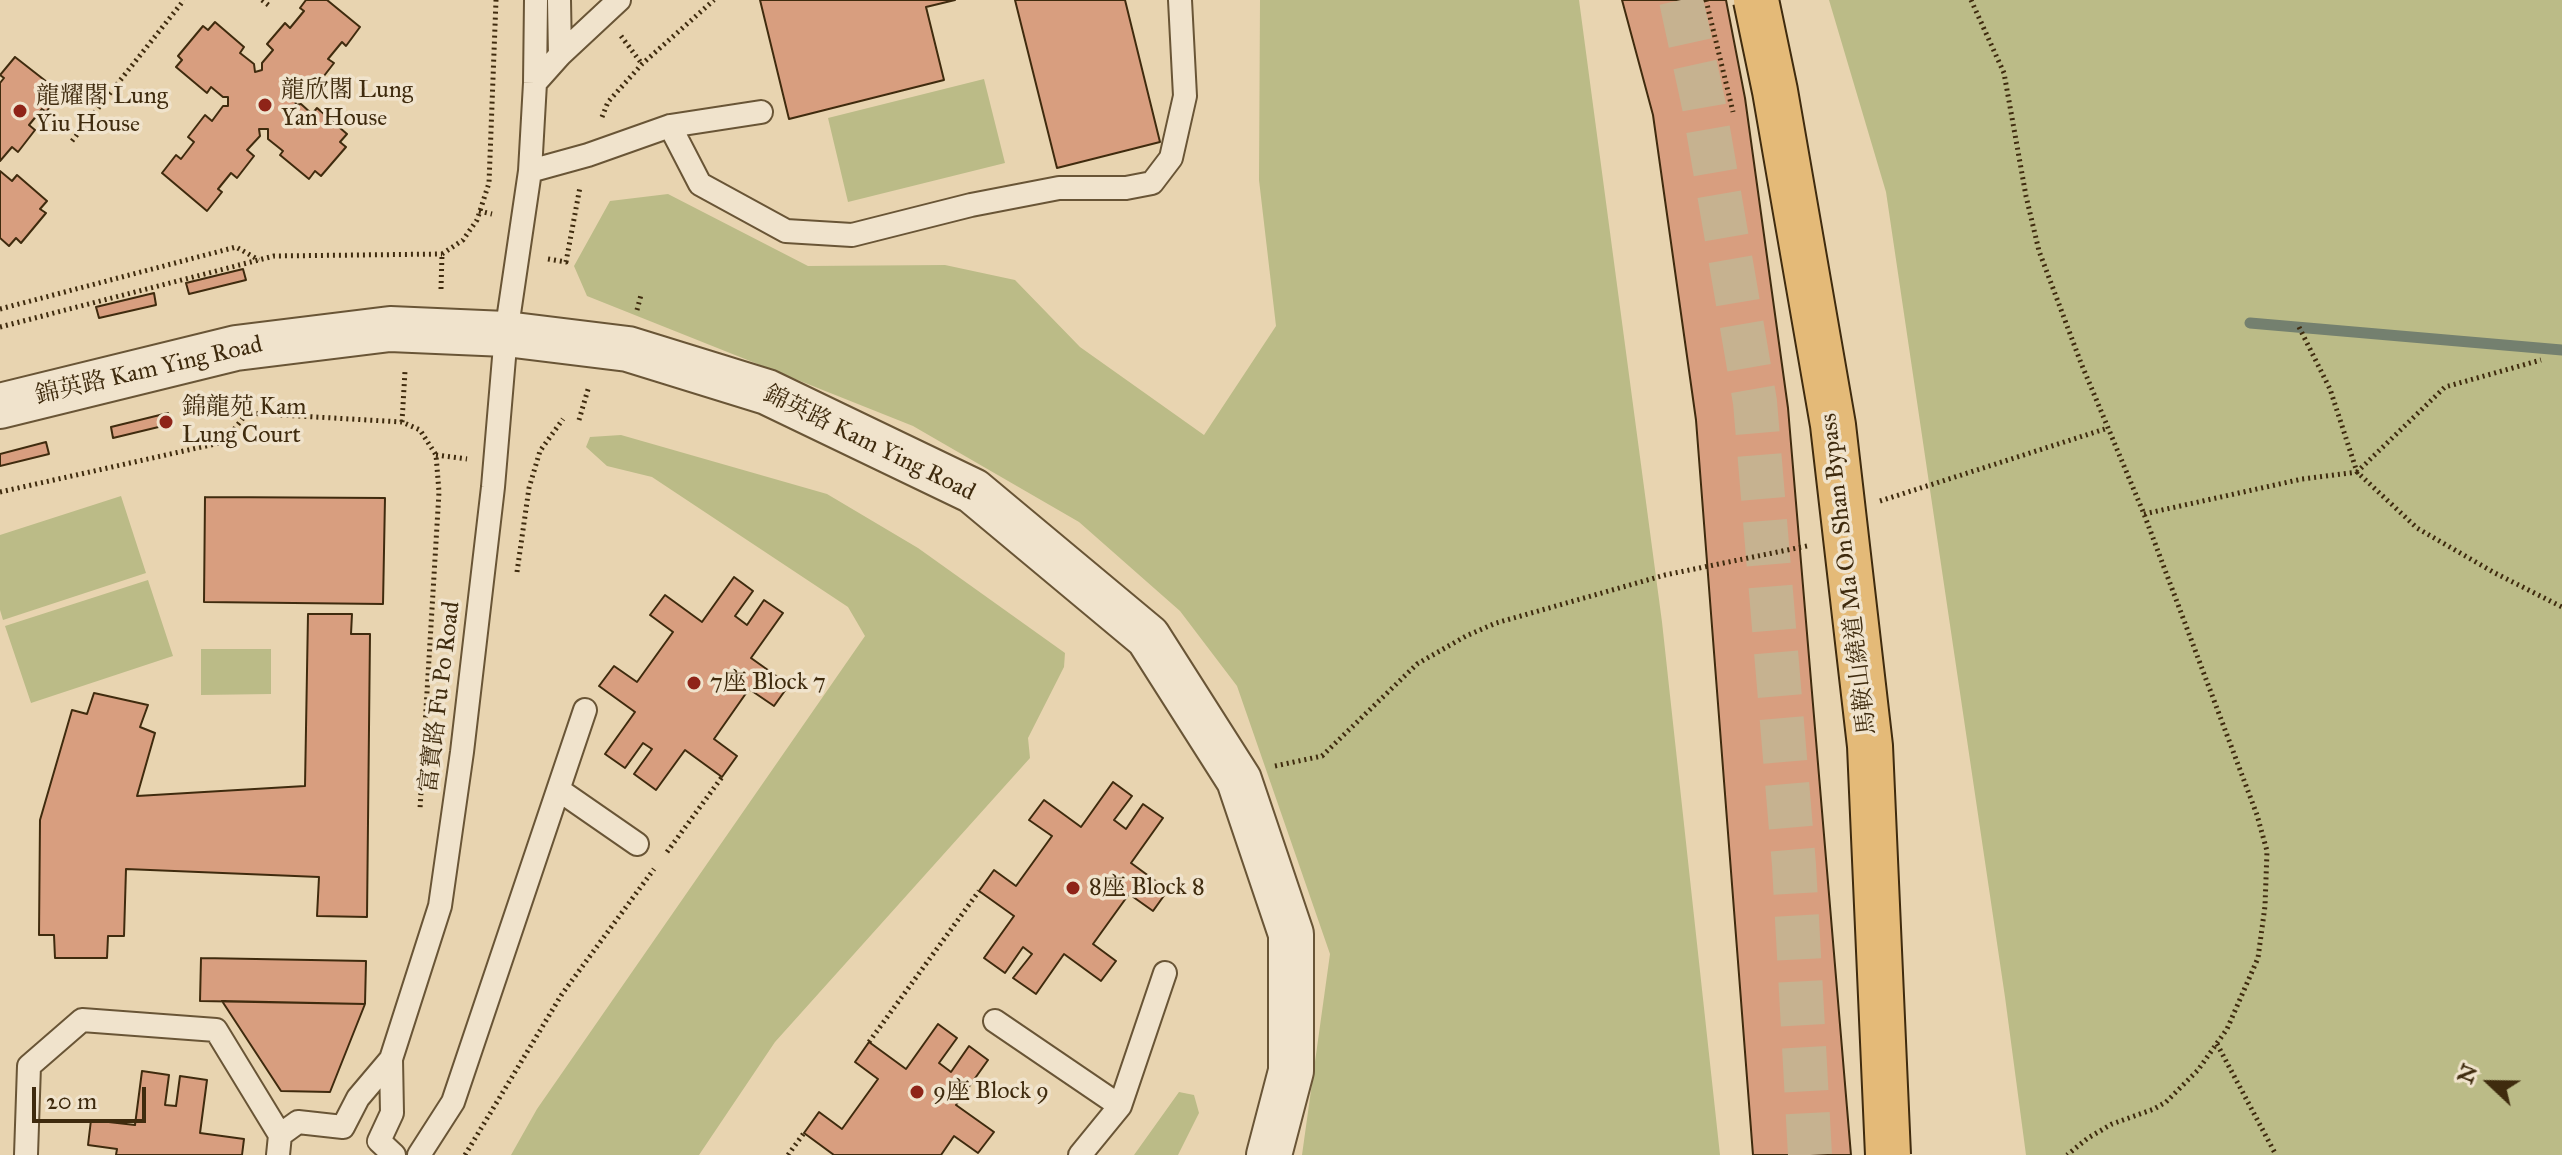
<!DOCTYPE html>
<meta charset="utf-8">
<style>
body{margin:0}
#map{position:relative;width:2562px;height:1155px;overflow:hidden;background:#e8d4b0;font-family:"IM FELL Great Primer",serif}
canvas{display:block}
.north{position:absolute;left:2450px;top:1043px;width:80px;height:80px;-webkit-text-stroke:6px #f0e3cc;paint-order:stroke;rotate:292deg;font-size:22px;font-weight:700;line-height:32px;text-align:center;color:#3f2b0e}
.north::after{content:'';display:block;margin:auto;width:28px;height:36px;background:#3f2b0e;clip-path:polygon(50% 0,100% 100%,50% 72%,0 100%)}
.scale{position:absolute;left:32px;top:1087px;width:114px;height:36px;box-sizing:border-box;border:4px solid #3f2b0e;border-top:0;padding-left:10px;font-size:24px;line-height:28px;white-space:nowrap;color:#3f2b0e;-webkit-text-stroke:6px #f0e3cc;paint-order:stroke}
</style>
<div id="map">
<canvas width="2562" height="1155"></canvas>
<div class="north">N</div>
<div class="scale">20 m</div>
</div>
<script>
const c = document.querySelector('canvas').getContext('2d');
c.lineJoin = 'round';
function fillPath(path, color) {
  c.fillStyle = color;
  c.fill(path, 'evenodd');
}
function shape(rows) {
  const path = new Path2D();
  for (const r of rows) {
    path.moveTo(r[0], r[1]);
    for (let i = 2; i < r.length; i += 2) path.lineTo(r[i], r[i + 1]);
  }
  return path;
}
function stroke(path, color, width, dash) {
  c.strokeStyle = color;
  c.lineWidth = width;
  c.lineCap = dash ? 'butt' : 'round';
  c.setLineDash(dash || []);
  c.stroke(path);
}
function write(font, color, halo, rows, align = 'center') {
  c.font = font + ' "IM FELL Great Primer","Noto Serif TC",serif';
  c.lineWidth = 7;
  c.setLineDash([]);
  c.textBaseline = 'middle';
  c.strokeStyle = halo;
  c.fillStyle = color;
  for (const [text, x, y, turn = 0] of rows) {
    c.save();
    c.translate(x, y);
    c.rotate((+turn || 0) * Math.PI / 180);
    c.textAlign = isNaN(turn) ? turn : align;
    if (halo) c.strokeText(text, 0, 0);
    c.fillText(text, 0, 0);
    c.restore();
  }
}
const green = shape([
 [1260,0,1579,0,1662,622,1720,1155,1302,1155,1330,954,1237,686,1180,611,1079,522,913,426,587,296,574,266,610,201,668,194,808,266,945,265,1015,280,1080,347,1204,435,1276,326,1259,180],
 [1829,0,2562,0,2562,1155,2026,1155,2005,997,1886,192],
 [984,79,1005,163,848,202,828,118],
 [621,435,827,494,918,548,1065,653,1064,667,1028,738,1030,758,775,1042,699,1155,511,1155,537,1109,865,636,848,607,652,477,607,466,586,447,590,437],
 [121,496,146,573,3,620,0,610,0,535],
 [148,580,173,656,31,703,5,626],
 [201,649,271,649,271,694,201,695],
 [1179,1092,1194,1095,1199,1113,1178,1155,1134,1155]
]);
const stream = shape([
 [2250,323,2562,350]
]);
const building = shape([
 [306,0,327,0,360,27,346,46,342,42,328,59,334,63,317,85,311,80,300,95,294,95,296,105,301,104,312,114,317,108,347,134,340,142,346,147,321,176,315,171,309,179,280,155,283,151,268,139,268,129,259,129,260,136,247,150,254,156,237,178,231,173,218,189,222,192,207,211,162,173,176,155,181,159,194,142,188,137,205,115,212,121,223,106,228,106,228,97,223,97,211,87,207,93,176,67,182,60,178,56,203,26,208,30,215,22,244,47,240,53,254,64,255,72,262,70,262,63,273,50,267,44,285,23,290,28,304,11,300,8,306,0],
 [760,0,955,0,926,7,944,80,789,119,760,0],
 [1015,0,1125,0,1160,142,1057,168,1015,0],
 [1622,0,1726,0,1745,98,1788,408,1851,1155,1753,1155,1696,420,1653,115,1622,0],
 [15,57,61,93,46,112,42,109,29,125,35,130,18,152,12,147,0,161,0,83,4,78,0,75,15,57],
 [0,171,12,181,17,175,47,201,40,209,46,213,21,243,16,238,9,246,0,238,0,171],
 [243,269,246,280,189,294,186,283,243,269],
 [154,293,156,305,99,318,96,307,154,293],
 [168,413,171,424,113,438,111,427,168,413],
 [46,442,49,454,0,466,0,454,46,442],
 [205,497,385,498,383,604,204,602,205,497],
 [734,577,753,591,735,616,747,625,764,600,783,613,751,658,789,685,774,706,749,689,714,739,737,756,722,777,685,750,656,790,634,774,652,749,643,743,625,768,605,754,635,712,599,686,614,666,637,682,673,632,650,615,665,595,702,622,734,577],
 [308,614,352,614,351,634,370,634,367,917,317,916,319,877,126,869,124,936,108,936,107,958,55,958,54,935,39,935,40,820,72,710,87,714,94,693,148,705,140,727,155,733,137,796,305,786,308,614],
 [1113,782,1132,796,1114,820,1126,829,1143,804,1163,818,1131,863,1168,890,1153,911,1129,894,1093,944,1116,961,1101,981,1064,954,1036,994,1013,978,1032,954,1023,947,1005,973,984,958,1014,916,979,891,994,870,1016,886,1052,836,1029,820,1044,800,1081,827,1113,782],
 [201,958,366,961,365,1004,200,1001,201,958],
 [222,1001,365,1004,330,1092,281,1091,222,1001],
 [938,1024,957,1038,939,1063,951,1072,969,1046,988,1060,956,1105,994,1132,978,1153,954,1136,941,1155,834,1155,804,1133,819,1112,842,1129,878,1079,855,1062,869,1042,906,1069,938,1024],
 [142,1071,169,1075,165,1105,176,1106,180,1076,207,1080,200,1133,244,1139,242,1155,116,1155,117,1149,88,1145,91,1120,135,1125,142,1071]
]);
const primaryTunnel = shape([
 [1681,0,1704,106,1755,402,1794,865,1810,1155]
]);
const path = shape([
 [262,0,271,7],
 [1706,0,1733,112],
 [1971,0,2004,73,2026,196,2039,251,2081,363,2144,514,2257,815,2267,851,2265,906,2258,958,2227,1029,2198,1070,2166,1102,2154,1109,2112,1124,2088,1138,2067,1155],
 [621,36,642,64],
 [602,117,608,102,642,64,714,0],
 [72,141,184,0],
 [479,211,492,214],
 [442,254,463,240,477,220,489,183,496,0],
 [548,259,566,262,580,187],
 [441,289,442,254],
 [0,309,236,247,259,260],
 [637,310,641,295],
 [0,327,274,256,442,254],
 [2299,327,2330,389,2357,472,2445,387,2541,360],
 [579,420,589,386],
 [402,422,405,371],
 [436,455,467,459],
 [0,492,224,442,247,413,402,422,420,430,436,455,439,492,420,809],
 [1880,501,2108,428],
 [2144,514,2302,479,2357,472,2417,528,2495,573,2562,607],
 [517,572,529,488,540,451,563,419],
 [1275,766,1322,756,1417,664,1466,636,1496,623,1665,575,1807,546],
 [667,852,722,777],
 [869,1042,979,891],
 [2217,1044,2276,1155],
 [465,1155,562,994,654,869],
 [788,1155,804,1133]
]);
const service = shape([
 [559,0,560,55],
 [535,83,560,55,619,0],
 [670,126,700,184,786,231,852,235,971,205,1059,188,1126,188,1152,183,1171,158,1185,96,1180,0],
 [530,171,588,155,670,126,761,112],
 [559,790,637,844],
 [995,1021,1120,1106],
 [26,1155,29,1066,82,1020,216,1030,280,1135],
 [278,1155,280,1135,298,1122,343,1127,358,1098,391,1059],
 [394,1155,379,1141,392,1113,391,1059,440,906,462,752,493,487,506,334,530,171,535,83,536,0],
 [419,1155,453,1102,585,710],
 [1080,1155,1120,1106,1165,973]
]);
const tertiary = shape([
 [0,406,236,348,390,329,506,334,628,349,767,392,973,491,1148,637,1239,780,1291,934,1291,1071,1269,1155]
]);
const primaryBridge = shape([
 [1756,0,1775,91,1833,425,1870,746,1888,1155]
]);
const markers = [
 [265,105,8,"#8f2418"],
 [20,111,8,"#8f2418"],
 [166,422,8,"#8f2418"],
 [694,683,8,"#8f2418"],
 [1073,888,8,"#8f2418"],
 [917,1092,8,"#8f2418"]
];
const poiNames = [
 ["龍欣閣 Lung",281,91],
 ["Yan House",281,119],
 ["龍耀閣 Lung",36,97],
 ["Yiu House",36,125],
 ["錦龍苑 Kam",182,408],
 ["Lung Court",182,436],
 ["7座 Block 7",710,683],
 ["8座 Block 8",1089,888],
 ["9座 Block 9",933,1092]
];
const streetNames = [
 ["錦英路 Kam Ying Road",149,371,-13],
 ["錦英路 Kam Ying Road",869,444,26],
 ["馬鞍山繞道 Ma On Shan Bypass",1849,574,-97],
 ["富寶路 Fu Po Road",441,697,-83]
];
fillPath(green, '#bbbb87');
stroke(stream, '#74806f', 11);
fillPath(building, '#d89e7f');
stroke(building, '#3f2b0e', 2);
stroke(primaryTunnel, '#c6b290', 44, [44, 22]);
stroke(service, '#695536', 26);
stroke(tertiary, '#695536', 48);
stroke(path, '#3f2b0e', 5, [2, 4]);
stroke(service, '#f0e3cc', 22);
stroke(tertiary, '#f0e3cc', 44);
stroke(primaryBridge, '#3f2b0e', 48, []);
stroke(primaryBridge, '#e4ba78', 44);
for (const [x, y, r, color] of markers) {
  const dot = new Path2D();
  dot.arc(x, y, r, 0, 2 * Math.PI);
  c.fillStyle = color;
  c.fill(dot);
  stroke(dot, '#f0e3cc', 3);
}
write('24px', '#3f2b0e', '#f0e3cc', poiNames, 'left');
write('24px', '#3f2b0e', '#f0e3cc', streetNames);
</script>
